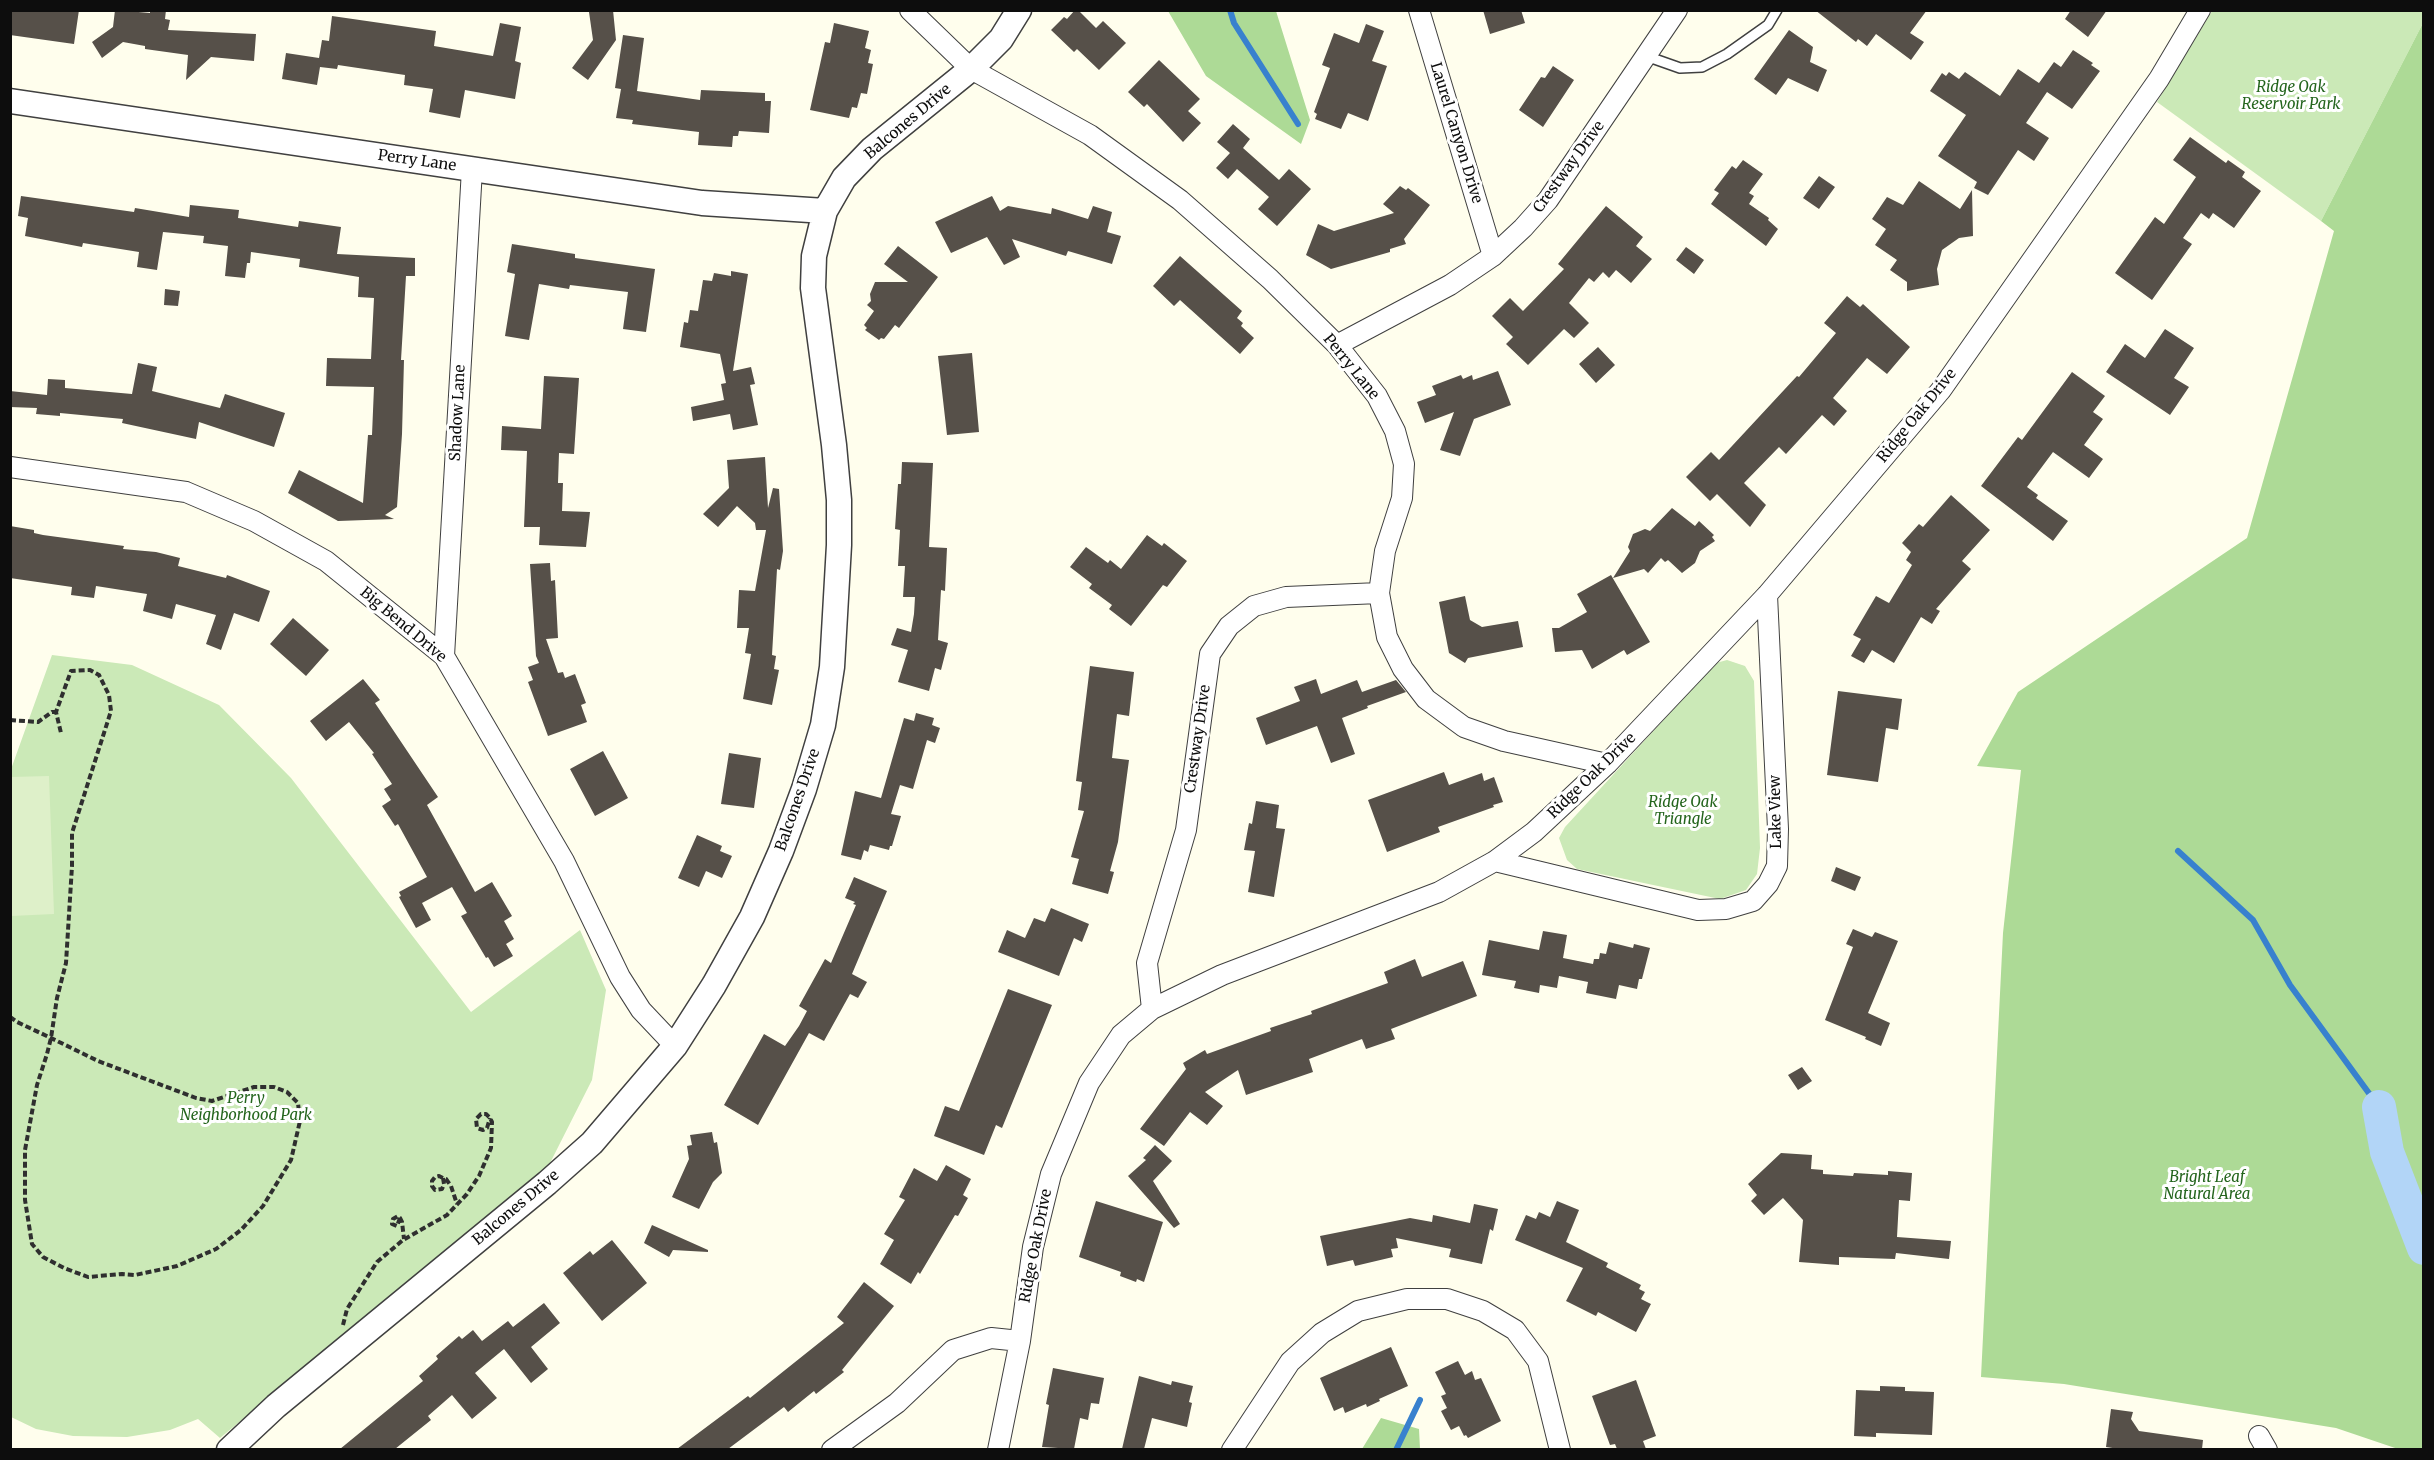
<!DOCTYPE html>
<style>
body{margin:0}
#map{position:relative;width:2434px;height:1460px;overflow:hidden;background:#fffeed;font-family:Merriweather,serif}
canvas{display:block}
.frame{position:absolute;inset:0;border:12px solid #0d0d0d;pointer-events:none}
</style>
<div id="map">
<canvas width="2434" height="1460"></canvas>
<div class="frame"></div>
</div>
<script>
const c = document.querySelector('canvas').getContext('2d');
c.lineJoin = 'round';
function fillPath(path, color) {
  c.fillStyle = color;
  c.fill(path, 'evenodd');
}
function shape(rows) {
  const path = new Path2D();
  for (const r of rows) {
    path.moveTo(r[0], r[1]);
    for (let i = 2; i < r.length; i += 2) path.lineTo(r[i], r[i + 1]);
  }
  return path;
}
function stroke(path, color, width, dash) {
  c.strokeStyle = color;
  c.lineWidth = width;
  c.lineCap = dash ? 'butt' : 'round';
  c.setLineDash(dash || []);
  c.stroke(path);
}
function write(font, color, halo, rows, align = 'center') {
  c.font = font + ' Merriweather,serif';
  c.lineWidth = 6;
  c.setLineDash([]);
  c.textBaseline = 'middle';
  c.strokeStyle = halo;
  c.fillStyle = color;
  for (const [text, x, y, turn = 0] of rows) {
    c.save();
    c.translate(x, y);
    c.rotate((+turn || 0) * Math.PI / 180);
    c.textAlign = isNaN(turn) ? turn : align;
    if (halo) c.strokeText(text, 0, 0);
    c.fillText(text, 0, 0);
    c.restore();
  }
}
const green = shape([
 [2212,11,2423,11,2423,23,2321,221,2157,102],
 [52,655,132,665,219,705,291,778,471,1012,580,930,606,990,592,1080,549,1165,220,1438,198,1419,170,1430,127,1437,73,1436,36,1429,11,1417,10,772],
 [1727,660,1745,666,1754,681,1760,848,1757,874,1746,890,1720,899,1577,869,1567,860,1559,838,1565,827,1716,663]
]);
const forest = shape([
 [1168,11,1276,11,1310,120,1301,144,1206,76],
 [2423,23,2424,1449,2401,1450,2336,1428,2064,1384,1981,1377,2003,933,2021,770,1977,766,2018,692,2247,538,2334,231,2321,221],
 [1381,1418,1419,1429,1420,1449,1362,1449]
]);
const pitch = shape([
 [49,776,54,914,11,916,11,777]
]);
const stream = shape([
 [1230,10,1234,23,1298,124],
 [2178,851,2253,920,2290,985,2379,1107],
 [1396,1450,1420,1400]
]);
const river = shape([
 [2379,1107,2387,1152,2424,1248]
]);
const building = shape([
 [10,10,79,10,74,44,10,35],
 [115,10,150,13,150,10,166,10,165,19,170,20,168,30,256,34,254,61,211,57,186,80,188,55,145,49,145,46,123,42,102,58,92,42,113,27],
 [613,10,616,40,588,80,572,68,593,40,589,12],
 [1075,10,1078,10,1096,28,1103,21,1126,43,1099,70,1077,49,1074,52,1051,30,1064,17,1067,19],
 [1483,10,1521,10,1525,23,1490,34],
 [1815,10,1927,10,1910,33,1924,42,1911,60,1876,34,1867,46,1858,39,1856,42],
 [2071,10,2107,10,2088,37,2065,19],
 [332,16,436,31,434,46,493,56,500,23,521,27,515,61,521,63,515,99,465,90,460,118,429,112,433,89,404,85,405,75,338,65,337,69,320,67,317,85,282,79,286,53,319,58,322,40,329,41],
 [834,23,869,31,865,48,871,50,868,63,873,64,867,94,861,93,857,108,852,107,849,118,810,110,825,42,830,43],
 [1366,24,1384,31,1372,61,1387,66,1368,121,1348,113,1341,129,1315,119,1317,114,1314,112,1330,68,1322,65,1334,33,1359,43],
 [1789,30,1813,47,1810,62,1827,70,1818,92,1788,78,1776,95,1754,79],
 [623,35,644,38,637,91,700,100,701,90,765,93,765,101,771,101,769,133,739,131,738,136,733,136,732,147,698,145,699,132,632,124,633,120,616,118,621,89,615,88],
 [2073,50,2093,63,2091,65,2100,71,2072,109,2047,92,2026,123,2049,138,2034,161,2018,150,1988,195,1974,188,1977,182,1938,156,1966,115,1930,91,1942,73,1946,76,1949,72,1959,79,1965,72,2000,96,2018,69,2039,83,2054,62,2061,67],
 [1159,60,1200,99,1188,111,1201,123,1183,142,1147,104,1144,107,1128,92],
 [1553,66,1574,80,1543,127,1519,110,1541,77,1545,78],
 [1233,124,1250,139,1243,148,1279,180,1289,169,1311,189,1277,226,1258,209,1269,197,1237,169,1228,179,1216,168,1230,153,1217,142],
 [2190,137,2226,163,2228,160,2245,172,2242,177,2261,191,2234,228,2213,213,2209,219,2201,213,2183,238,2192,244,2152,300,2115,273,2155,217,2164,224,2196,177,2173,160],
 [1743,160,1763,174,1749,193,1754,196,1749,204,1769,218,1768,220,1778,229,1766,246,1711,204,1719,193,1714,190,1732,166,1736,169],
 [1819,176,1835,187,1819,209,1803,198],
 [1919,181,1960,209,1972,190,1973,236,1959,238,1942,250,1937,269,1939,285,1907,291,1907,282,1890,270,1897,260,1875,245,1886,229,1872,219,1887,197,1903,205],
 [1400,186,1406,190,1408,188,1430,205,1404,239,1406,244,1390,249,1390,252,1331,269,1306,255,1318,224,1334,231,1394,213,1383,204],
 [21,196,134,212,135,208,189,217,190,205,239,210,238,218,298,227,299,221,341,227,337,254,415,258,415,276,406,276,401,360,404,360,402,434,397,507,385,515,394,519,338,521,288,493,299,470,363,503,368,435,372,435,374,387,326,386,327,358,371,359,374,298,358,297,359,277,299,267,300,259,251,252,250,263,247,263,245,278,225,276,228,246,203,243,204,236,163,232,157,270,137,267,139,252,83,243,82,247,25,236,28,218,18,216],
 [992,196,1000,211,1008,206,1051,214,1052,208,1088,219,1093,206,1112,212,1107,232,1121,236,1112,264,1068,251,1066,256,1012,239,1020,257,1004,265,987,237,951,253,935,222],
 [1606,206,1643,237,1636,246,1652,259,1631,283,1616,270,1609,278,1603,272,1594,282,1589,278,1569,303,1589,323,1574,338,1564,329,1528,365,1506,344,1513,337,1492,316,1510,298,1523,311,1564,269,1558,264],
 [512,244,575,254,575,258,655,269,646,332,623,329,628,292,570,285,569,289,539,284,529,340,505,336,515,274,507,272],
 [898,246,938,277,899,328,895,325,884,339,881,338,879,340,865,330,867,328,864,325,874,311,867,305,871,301,870,294,875,282,908,282,884,264],
 [1686,247,1704,260,1694,274,1676,260],
 [1180,256,1242,311,1237,318,1243,323,1241,326,1254,338,1240,354,1180,300,1174,306,1153,286],
 [731,271,748,274,733,371,751,367,755,384,750,385,758,425,733,430,730,414,693,421,691,407,724,400,721,384,726,383,720,354,680,347,684,322,688,323,690,310,698,311,703,280,712,281,714,273,731,276],
 [165,289,180,291,178,306,164,305],
 [1847,296,1860,307,1863,304,1910,347,1887,374,1867,358,1833,398,1847,411,1834,426,1822,415,1786,454,1779,447,1744,483,1766,505,1750,527,1717,494,1710,501,1686,477,1711,452,1719,460,1797,376,1799,377,1836,333,1824,323],
 [2165,329,2194,348,2174,378,2189,387,2170,415,2106,372,2125,344,2145,358],
 [1598,347,1615,365,1596,383,1579,364],
 [972,353,979,432,947,435,938,356],
 [138,363,157,367,152,391,220,408,225,394,285,413,274,447,199,422,196,439,122,423,123,419,60,413,60,416,36,414,37,408,10,407,10,391,47,395,48,379,65,380,65,388,132,394],
 [1498,371,1511,405,1474,419,1460,456,1440,450,1454,412,1425,423,1417,402,1436,395,1432,386,1461,375,1463,379,1472,375,1473,380],
 [2072,372,2105,396,2093,412,2103,419,2084,445,2103,459,2089,478,2053,452,2027,487,2038,495,2036,498,2068,521,2053,541,1981,486,2018,437,2022,440],
 [544,376,579,378,574,454,559,453,558,483,563,483,562,511,590,512,586,547,539,545,540,527,524,527,527,451,501,450,502,426,541,429],
 [765,457,768,508,773,488,779,489,783,551,780,570,777,569,772,655,776,656,774,669,779,670,772,705,743,699,751,654,745,653,749,628,737,628,739,590,755,591,766,530,756,530,755,523,737,506,718,527,703,514,729,488,727,460],
 [902,462,933,463,929,547,947,548,945,591,941,590,938,640,948,643,941,670,935,668,929,691,898,682,908,650,891,645,897,628,911,632,914,614,915,597,903,597,905,566,898,566,900,530,895,529,898,484,901,484],
 [1951,495,1990,530,1962,561,1971,569,1936,609,1940,611,1932,624,1921,617,1894,663,1872,650,1864,663,1851,656,1861,639,1853,635,1876,596,1889,603,1912,565,1906,560,1911,552,1902,543,1919,524,1923,527],
 [1672,508,1695,526,1699,521,1714,535,1712,537,1715,541,1700,551,1695,563,1682,573,1668,560,1665,562,1661,558,1648,573,1644,569,1613,578,1630,551,1628,547,1633,534,1645,529,1650,531],
 [10,526,34,530,34,533,43,535,124,546,123,549,156,552,180,558,178,566,226,578,227,575,270,591,259,622,234,613,221,650,206,644,216,615,176,604,172,619,143,611,147,594,96,586,94,598,71,595,72,587,10,578],
 [1147,535,1162,546,1164,543,1187,561,1167,587,1163,585,1131,626,1109,609,1112,605,1089,588,1092,584,1070,567,1086,547,1108,563,1110,560,1121,569],
 [550,563,551,581,555,580,558,638,546,639,558,673,563,672,565,678,575,674,586,703,581,705,587,722,548,736,528,682,533,680,528,667,539,663,536,656,530,564],
 [1611,575,1650,642,1627,655,1624,650,1592,669,1582,650,1555,652,1552,628,1559,628,1587,612,1577,594],
 [1465,596,1470,620,1482,627,1518,621,1523,647,1468,658,1465,663,1449,653,1439,602],
 [293,618,329,650,306,676,270,644],
 [1090,666,1134,672,1129,716,1117,714,1112,758,1129,760,1118,842,1110,871,1114,872,1108,894,1072,884,1079,859,1071,857,1084,811,1078,810,1082,782,1076,781],
 [363,679,380,700,375,703,438,797,427,805,475,892,492,882,512,916,504,921,514,939,506,944,513,956,494,967,488,957,486,958,461,916,467,913,452,887,422,903,431,920,416,928,399,897,401,896,399,892,427,877,398,824,395,826,382,806,391,800,384,789,392,784,372,754,374,753,349,722,326,741,310,721],
 [1316,679,1321,694,1357,680,1362,692,1396,680,1406,692,1367,706,1368,708,1342,718,1355,754,1331,763,1317,726,1266,745,1256,718,1300,701,1294,687],
 [1838,691,1902,699,1898,730,1886,728,1878,782,1827,775],
 [916,713,934,718,932,725,940,728,935,743,927,740,913,789,900,785,891,814,901,816,892,846,890,846,889,850,870,845,868,852,864,850,861,860,841,855,855,791,881,798,904,718,914,721],
 [603,751,628,798,595,816,570,769],
 [729,753,761,758,754,808,721,804],
 [1444,772,1449,785,1482,773,1484,781,1494,777,1503,802,1493,805,1494,807,1438,827,1440,832,1387,852,1368,800],
 [1256,801,1279,805,1276,828,1285,829,1274,897,1248,892,1255,851,1244,850,1249,823,1252,824],
 [697,835,722,846,720,851,732,856,722,878,706,871,699,887,678,878],
 [1836,867,1861,877,1855,891,1831,881],
 [854,877,887,891,852,974,867,982,858,998,850,994,824,1041,809,1033,758,1125,724,1105,764,1034,785,1046,799,1026,807,1011,799,1006,825,959,831,963,856,905,853,904,855,902,845,898],
 [1051,908,1089,924,1082,942,1074,938,1059,976,998,952,1007,930,1025,938,1034,918,1045,922],
 [1853,929,1872,937,1875,932,1898,941,1868,1013,1890,1023,1881,1046,1865,1039,1866,1037,1825,1020,1853,947,1846,944],
 [1543,931,1567,935,1563,958,1593,964,1594,959,1599,959,1600,953,1606,954,1609,942,1633,948,1634,944,1650,948,1642,979,1639,979,1637,989,1619,985,1616,999,1586,993,1588,982,1559,976,1557,988,1540,985,1539,993,1514,988,1516,981,1482,975,1489,940,1539,950],
 [1415,959,1422,977,1463,961,1477,996,1391,1029,1395,1039,1366,1049,1362,1039,1309,1059,1313,1072,1246,1095,1238,1070,1205,1092,1223,1106,1207,1125,1190,1112,1164,1146,1140,1129,1186,1069,1183,1063,1205,1050,1207,1054,1271,1031,1270,1028,1312,1014,1311,1011,1388,983,1384,972],
 [1008,989,1052,1005,1002,1128,996,1125,984,1155,934,1136,945,1106,959,1111],
 [1802,1067,1812,1081,1798,1090,1788,1075],
 [712,1132,714,1143,717,1142,722,1173,713,1182,699,1209,672,1197,689,1159,687,1146,692,1145,690,1135],
 [1155,1145,1172,1161,1153,1181,1180,1224,1174,1228,1128,1176,1146,1160,1143,1158],
 [1781,1153,1812,1155,1811,1169,1823,1170,1823,1174,1853,1176,1854,1173,1888,1175,1888,1171,1912,1173,1910,1201,1899,1200,1897,1237,1951,1241,1949,1259,1896,1253,1895,1259,1839,1257,1839,1265,1799,1262,1803,1220,1783,1198,1764,1215,1751,1201,1757,1195,1748,1184],
 [946,1165,971,1179,963,1195,968,1198,958,1216,955,1215,920,1274,918,1272,911,1284,880,1264,894,1240,884,1234,905,1200,899,1197,914,1168,937,1181],
 [1096,1201,1163,1222,1144,1282,1137,1279,1136,1282,1120,1276,1121,1272,1079,1257],
 [1557,1201,1579,1210,1566,1242,1608,1263,1606,1267,1641,1285,1639,1289,1645,1292,1641,1299,1651,1304,1636,1332,1598,1312,1596,1316,1566,1301,1583,1268,1515,1240,1526,1215,1536,1219,1539,1212,1550,1217],
 [1474,1204,1498,1209,1493,1231,1490,1229,1482,1264,1449,1257,1451,1249,1396,1238,1398,1248,1391,1249,1393,1257,1355,1266,1353,1260,1327,1266,1320,1236,1410,1218,1432,1222,1433,1215,1470,1223],
 [652,1225,708,1250,708,1252,673,1250,669,1257,644,1243],
 [612,1240,647,1283,602,1321,563,1273,590,1251,593,1255],
 [864,1282,894,1306,842,1370,844,1372,816,1394,814,1391,788,1412,784,1407,728,1449,677,1449,748,1396,750,1398,844,1323,837,1317],
 [544,1303,560,1323,531,1347,548,1369,531,1383,504,1349,475,1373,497,1398,472,1419,452,1395,428,1416,431,1420,395,1449,340,1449,423,1381,419,1376,438,1359,436,1356,459,1336,462,1339,473,1330,482,1341,508,1321,513,1327],
 [1391,1347,1408,1386,1379,1399,1380,1401,1367,1407,1366,1404,1345,1413,1343,1407,1334,1411,1320,1378],
 [1458,1361,1465,1375,1472,1371,1475,1380,1481,1378,1501,1421,1468,1438,1466,1435,1464,1436,1459,1426,1451,1430,1441,1411,1447,1408,1441,1396,1446,1394,1435,1372],
 [1053,1368,1104,1378,1099,1404,1091,1403,1088,1420,1080,1418,1074,1449,1042,1447,1049,1405,1046,1404],
 [1139,1376,1171,1385,1172,1381,1193,1386,1189,1402,1192,1403,1187,1427,1152,1418,1144,1449,1122,1449],
 [1636,1380,1656,1436,1643,1441,1646,1449,1617,1449,1615,1444,1610,1445,1592,1396],
 [1880,1386,1905,1387,1905,1391,1934,1392,1932,1435,1876,1433,1876,1437,1854,1436,1856,1390,1880,1391],
 [2111,1409,2133,1412,2131,1419,2139,1431,2203,1440,2202,1449,2119,1449,2106,1447]
]);
const path = shape([
 [10,720,38,722,52,712,56,712],
 [10,1017,17,1022,51,1038,98,1061,196,1098,212,1101,254,1087,274,1087,287,1092,298,1103,300,1121,291,1160,263,1206,241,1230,216,1249,177,1266,135,1275,122,1274,88,1277,64,1268,43,1257,32,1244,25,1200,25,1150,37,1085,47,1054,51,1038,57,998,66,963,72,866,72,833,111,711,109,695,99,675,90,670,71,671,56,712,61,733],
 [443,1178,444,1184,442,1189,435,1190,432,1186,432,1181,435,1177,439,1176,443,1178,446,1179,451,1186,457,1204],
 [400,1218,397,1226,392,1224,393,1219,398,1216,400,1218,402,1222,404,1239],
 [343,1325,347,1309,377,1262,403,1240,447,1215,467,1194,479,1176,491,1148,492,1122,490,1118,486,1114,481,1114,476,1119,477,1128,483,1130,487,1128,490,1118]
]);
const service = shape([
 [1646,56,1680,68,1702,67,1727,54,1768,25,1777,10]
]);
const minor = shape([
 [910,10,971,69,1090,135,1180,200,1270,279,1337,345,1377,396,1395,431,1404,464,1402,498,1385,551,1379,593,1387,637,1403,669,1426,699,1464,727,1504,741,1607,764],
 [1419,10,1493,256],
 [1337,345,1450,285,1493,256,1523,228,1548,200,1677,10],
 [10,467,186,492,254,521,326,561,444,656,564,861,620,977,641,1010,675,1046],
 [444,656,472,169],
 [1495,861,1698,910,1726,909,1753,901,1768,884,1777,866,1778,829,1767,595],
 [1152,1009,1147,963,1186,830,1210,654,1229,626,1254,606,1286,597,1379,593],
 [2259,1436,2267,1450],
 [832,1450,897,1403,953,1350,991,1338,1020,1341],
 [998,1450,1020,1341,1033,1247,1051,1174,1089,1083,1121,1035,1152,1009,1222,975,1439,892,1495,861,1534,832,1607,764,1767,595,1941,390,2159,79,2200,10],
 [1232,1450,1290,1362,1322,1333,1358,1311,1407,1299,1447,1299,1483,1311,1515,1330,1538,1361,1560,1450]
]);
const tertiary = shape([
 [10,101,702,203,825,211],
 [229,1450,276,1406,547,1183,592,1143,675,1046,714,985,752,917,781,851,804,789,823,725,832,667,839,545,839,500,834,445,813,288,814,256,825,211,844,178,872,149,971,69,1001,39,1019,10]
]);
const parkNames = [
 ["Ridge Oak",2291,88],
 ["Reservoir Park",2291,105],
 ["Ridge Oak",1683,803],
 ["Triangle",1683,820],
 ["Perry",246,1099],
 ["Neighborhood Park",246,1116],
 ["Bright Leaf",2207,1178],
 ["Natural Area",2207,1195]
];
const streetNames = [
 ["Balcones Drive",908,122,-40],
 ["Laurel Canyon Drive",1456,133,73],
 ["Perry Lane",417,161,8],
 ["Crestway Drive",1569,167,-54],
 ["Perry Lane",1351,367,51],
 ["Shadow Lane",458,413,-87],
 ["Ridge Oak Drive",1917,416,-51],
 ["Big Bend Drive",403,625,40],
 ["Crestway Drive",1198,739,-82],
 ["Ridge Oak Drive",1592,776,-44],
 ["Balcones Drive",798,800,-71],
 ["Lake View",1776,812,-91],
 ["Balcones Drive",516,1208,-40],
 ["Ridge Oak Drive",1036,1246,-79]
];
fillPath(green, '#cbe9b7');
fillPath(forest, '#adda96');
fillPath(pitch, '#def0c9');
stroke(stream, '#3881ce', 6);
stroke(river, '#b2d5f7', 34);
fillPath(building, '#565049');
stroke(service, '#404040', 12);
stroke(minor, '#404040', 22);
stroke(tertiary, '#404040', 27);
stroke(path, '#2f2f2f', 4, [6, 3]);
stroke(service, '#fff', 9);
stroke(minor, '#fff', 20);
stroke(tertiary, '#fff', 24);
write('italic 15px', '#24651d', '#fff', parkNames);
write('15px', '#0d0d0d', '#fff', streetNames);
</script>
